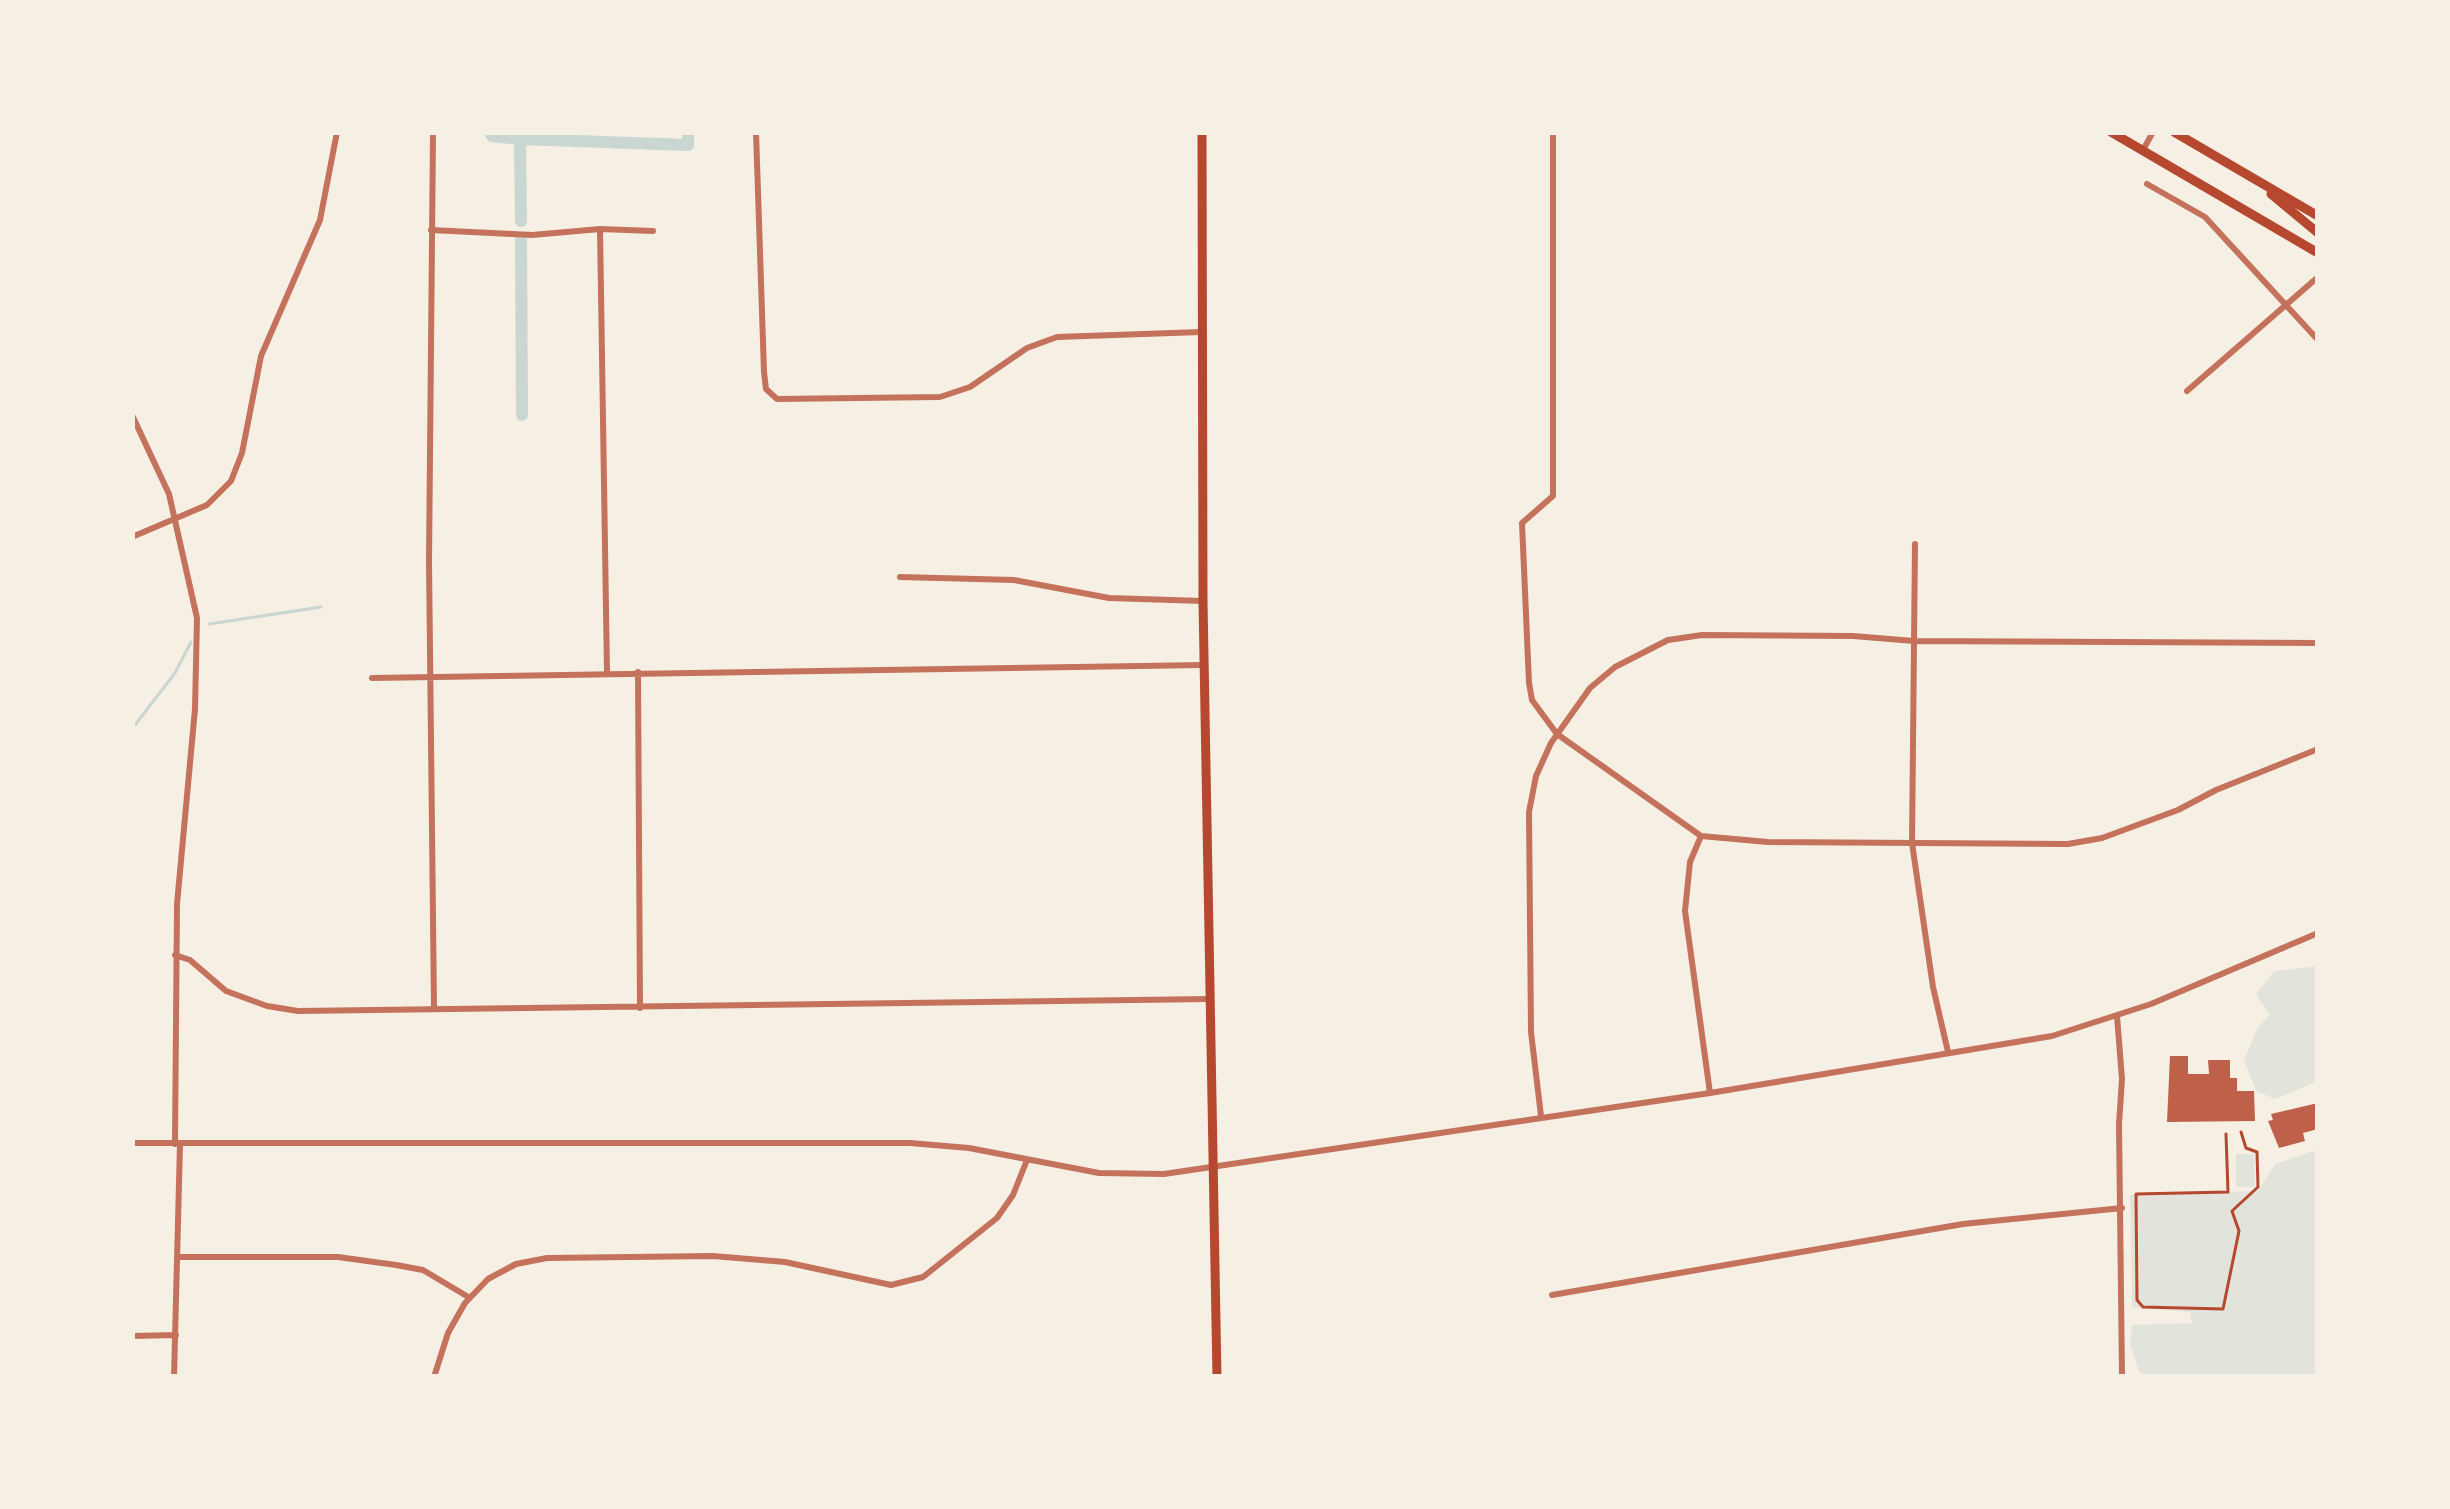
<!DOCTYPE html>
<style>
body{margin:0}
#map{position:relative;width:2450px;height:1509px;overflow:hidden;background:#f6efe4;font-family:"Exo 2",sans-serif}
canvas{display:block}
.frame{position:absolute;inset:0;border:135px solid #f6efe4;pointer-events:none}
</style>
<div id="map">
<canvas width="2450" height="1509"></canvas>
<div class="frame"></div>
</div>
<script>
const c = document.querySelector('canvas').getContext('2d');
c.lineJoin = 'round';
function fillPath(path, color) {
  c.fillStyle = color;
  c.fill(path, 'evenodd');
}
function shape(rows) {
  const path = new Path2D();
  for (const r of rows) {
    path.moveTo(r[0], r[1]);
    for (let i = 2; i < r.length; i += 2) path.lineTo(r[i], r[i + 1]);
  }
  return path;
}
function stroke(path, color, width, dash) {
  c.strokeStyle = color;
  c.lineWidth = width;
  c.lineCap = dash ? 'butt' : 'round';
  c.setLineDash(dash || []);
  c.stroke(path);
}
const green = shape([
 [2318,966,2318,1081,2275,1099,2256,1091,2244,1060,2258,1027,2270,1015,2256,994,2274,971],
 [2313,1151,2318,1152,2318,1377,2148,1377,2139,1372,2130,1344,2132,1325,2192,1323,2190,1312,2132,1307,2130,1195,2258,1191,2275,1164],
 [2236,1154,2254,1154,2255,1187,2236,1187]
]);
const stream = shape([
 [209,624,321,607],
 [132,729,175,673,191,642]
]);
const canal = shape([
 [490,132,492,136,520,139,688,145,688,133],
 [520,139,521,221],
 [521,240,522,415]
]);
const building = shape([
 [2170,1056,2188,1056,2188,1074,2209,1074,2208,1060,2230,1060,2230,1078,2237,1078,2237,1091,2254,1091,2255,1121,2167,1122],
 [2318,1103,2318,1129,2303,1133,2305,1141,2279,1148,2268,1121,2273,1120,2271,1114]
]);
const path = shape([
 [2226,1134,2228,1192,2136,1194,2137,1300,2143,1307,2223,1309,2239,1231,2232,1211,2258,1187,2257,1152,2246,1148,2241,1132]
]);
const minor = shape([
 [756,132,764,372,766,389,777,399,940,397,970,387,1027,348,1057,337,1201,332],
 [1553,132,1553,496,1522,523,1529,683,1532,700,1557,734,1701,836,1768,842,2068,844,2102,838,2178,810,2216,790,2318,749],
 [433,133,429,561,434,1008],
 [2143,150,2153,132],
 [2147,184,2205,217,2318,340],
 [600,229,607,673],
 [431,230,532,235,600,229,653,231],
 [2187,391,2318,277],
 [132,415,169,494,197,618,195,709,177,904,175,1144],
 [132,537,207,505,231,481,242,453,261,356,320,220,337,132],
 [1915,544,1912,843,1933,987,1948,1052],
 [900,577,1014,580,1109,598,1203,601],
 [638,672,640,1008],
 [372,678,1203,665],
 [1701,836,1690,862,1685,911,1710,1093],
 [175,955,190,960,226,991,267,1006,298,1011,1210,999],
 [2117,1016,2122,1079,2119,1124,2122,1377],
 [1541,1116,1531,1032,1529,812,1536,776,1551,743,1590,688,1615,667,1668,640,1702,635,1853,636,1914,641,2318,643],
 [179,1257,338,1257,396,1265,423,1270,470,1298],
 [1552,1295,1963,1224,2122,1208],
 [132,1336,176,1335],
 [174,1377,180,1144],
 [434,1377,448,1333,465,1303,488,1279,516,1264,547,1258,713,1256,785,1262,891,1285,923,1277,997,1218,1013,1195,1027,1160]
]);
const tertiary = shape([
 [132,1143,910,1143,969,1148,1099,1173,1164,1174,1710,1093,2052,1036,2151,1004,2318,933]
]);
const primary = shape([
 [1202,132,1203,601,1217,1377],
 [2111,132,2318,253],
 [2174,132,2318,216],
 [2271,194,2318,233]
]);
fillPath(green, '#e2e4dc');
stroke(stream, '#c9d6d2', 3);
stroke(canal, '#c9d6d2', 12);
fillPath(building, '#bf614a');
stroke(path, '#b5482f', 3);
stroke(minor, '#c5725c', 6);
stroke(tertiary, '#c5725c', 6);
stroke(primary, '#b5482f', 9);
</script>
